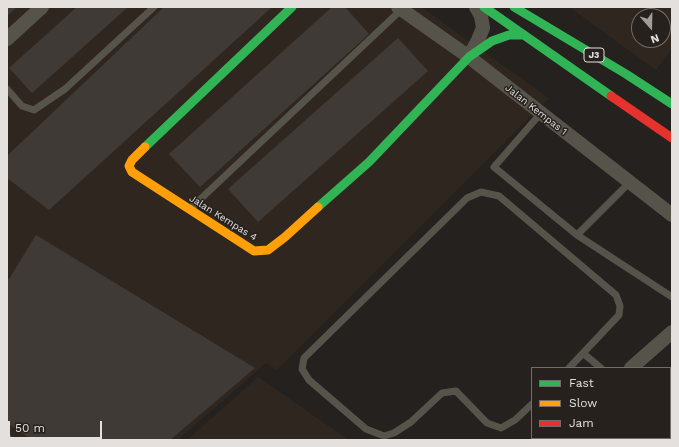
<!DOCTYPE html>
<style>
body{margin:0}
#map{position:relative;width:679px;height:447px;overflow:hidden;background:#24211f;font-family:"Work Sans",sans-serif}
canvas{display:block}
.frame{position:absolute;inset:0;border:8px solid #e4e0de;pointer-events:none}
.legend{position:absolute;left:531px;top:367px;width:140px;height:72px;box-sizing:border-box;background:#26211d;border:1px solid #726d6a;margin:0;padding:5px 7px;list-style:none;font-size:12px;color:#e4e0de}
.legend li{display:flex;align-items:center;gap:8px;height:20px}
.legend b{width:20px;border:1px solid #726d6a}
.north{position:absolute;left:631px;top:8px;width:40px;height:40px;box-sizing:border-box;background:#26211d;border:1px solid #726d6a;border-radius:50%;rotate:160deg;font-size:11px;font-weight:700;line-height:16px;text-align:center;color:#e4e0de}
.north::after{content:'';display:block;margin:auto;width:14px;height:18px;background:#a19d9b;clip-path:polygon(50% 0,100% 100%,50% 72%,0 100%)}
.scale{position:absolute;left:8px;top:421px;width:94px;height:18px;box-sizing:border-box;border:2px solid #e4e0de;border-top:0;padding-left:5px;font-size:12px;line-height:14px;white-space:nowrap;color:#e4e0de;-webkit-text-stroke:3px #26211d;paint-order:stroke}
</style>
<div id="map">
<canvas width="679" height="447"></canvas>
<div class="frame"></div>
<ul class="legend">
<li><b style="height:5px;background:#30b455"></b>Fast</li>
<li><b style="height:5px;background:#ff9f0a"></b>Slow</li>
<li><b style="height:5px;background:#e5322d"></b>Jam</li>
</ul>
<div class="north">N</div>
<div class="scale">50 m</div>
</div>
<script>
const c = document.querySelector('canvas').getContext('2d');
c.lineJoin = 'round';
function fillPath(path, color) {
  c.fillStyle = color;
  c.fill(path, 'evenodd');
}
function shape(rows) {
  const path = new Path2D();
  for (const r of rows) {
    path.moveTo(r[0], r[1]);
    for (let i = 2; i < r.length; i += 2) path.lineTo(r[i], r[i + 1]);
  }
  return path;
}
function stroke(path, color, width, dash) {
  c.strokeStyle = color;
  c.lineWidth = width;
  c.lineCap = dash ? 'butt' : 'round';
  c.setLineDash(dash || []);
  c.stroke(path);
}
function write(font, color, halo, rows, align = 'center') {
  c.font = font + ' "Work Sans",sans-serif';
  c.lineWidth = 3;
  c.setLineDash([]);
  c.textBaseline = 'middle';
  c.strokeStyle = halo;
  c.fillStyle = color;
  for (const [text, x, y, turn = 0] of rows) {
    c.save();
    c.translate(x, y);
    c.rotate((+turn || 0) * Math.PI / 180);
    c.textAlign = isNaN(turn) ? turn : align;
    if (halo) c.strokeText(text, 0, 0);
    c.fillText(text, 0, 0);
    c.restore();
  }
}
const built = shape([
 [7,7,421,7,549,98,277,370,266,363,178,440,9,440,7,439],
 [569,7,672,7,672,48,656,70],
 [639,16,663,16,663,40,639,40],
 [258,377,349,440,187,440]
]);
const building = shape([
 [7,7,17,7,7,16],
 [77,7,128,7,32,93,9,68],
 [164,7,272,7,49,210,7,178,7,156],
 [332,7,345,7,369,34,200,187,169,154],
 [398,38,428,71,258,222,228,189],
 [36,235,255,368,170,440,32,440,7,423,7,278,9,279]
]);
const lane = shape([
 [7,89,22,106,34,110,65,89,154,7],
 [541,113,494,167,577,235,672,297],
 [191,208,402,9],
 [577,235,630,182],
 [584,354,601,368],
 [532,404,515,420,501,428,487,423,456,391,442,393,411,422,394,433,384,436,366,429,309,380,302,369,304,358,467,198,481,192,499,196,616,295,620,306,619,315,569,368],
 [7,436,10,440],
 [568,438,571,440]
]);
const street = shape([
 [398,7,469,57,672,215],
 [7,39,42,7],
 [471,53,478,40,483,28,481,16,476,7],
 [631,368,672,332],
 [670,427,672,428],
 [549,440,552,438]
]);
const fast = shape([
 [484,7,611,96],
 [514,7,626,74,672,104],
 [145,147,292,7],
 [318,207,369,162,469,57,492,41,509,35,523,35]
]);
const slow = shape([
 [145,147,132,160,129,166,132,172,254,251,268,250,285,237,318,207]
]);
const jam = shape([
 [611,96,672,138]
]);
const shields = [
 [594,55,20]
];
const shieldNames = [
 ["J3",594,55]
];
const streetNames = [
 ["Jalan Kempas 1",536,110,38],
 ["Jalan Kempas 4",223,218,32]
];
fillPath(built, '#2f261f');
fillPath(building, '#403a36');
stroke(lane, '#56534a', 7);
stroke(street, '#56534a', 14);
stroke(fast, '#30b455', 9);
stroke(slow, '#ff9f0a', 9);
stroke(jam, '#e5322d', 9);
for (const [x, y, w] of shields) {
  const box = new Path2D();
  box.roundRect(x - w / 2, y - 7, w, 14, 3);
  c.fillStyle = '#26211d';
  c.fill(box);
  stroke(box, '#e4e0de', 1);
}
write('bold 9px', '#e4e0de', null, shieldNames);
write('10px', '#e4e0de', '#26211d', streetNames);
</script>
